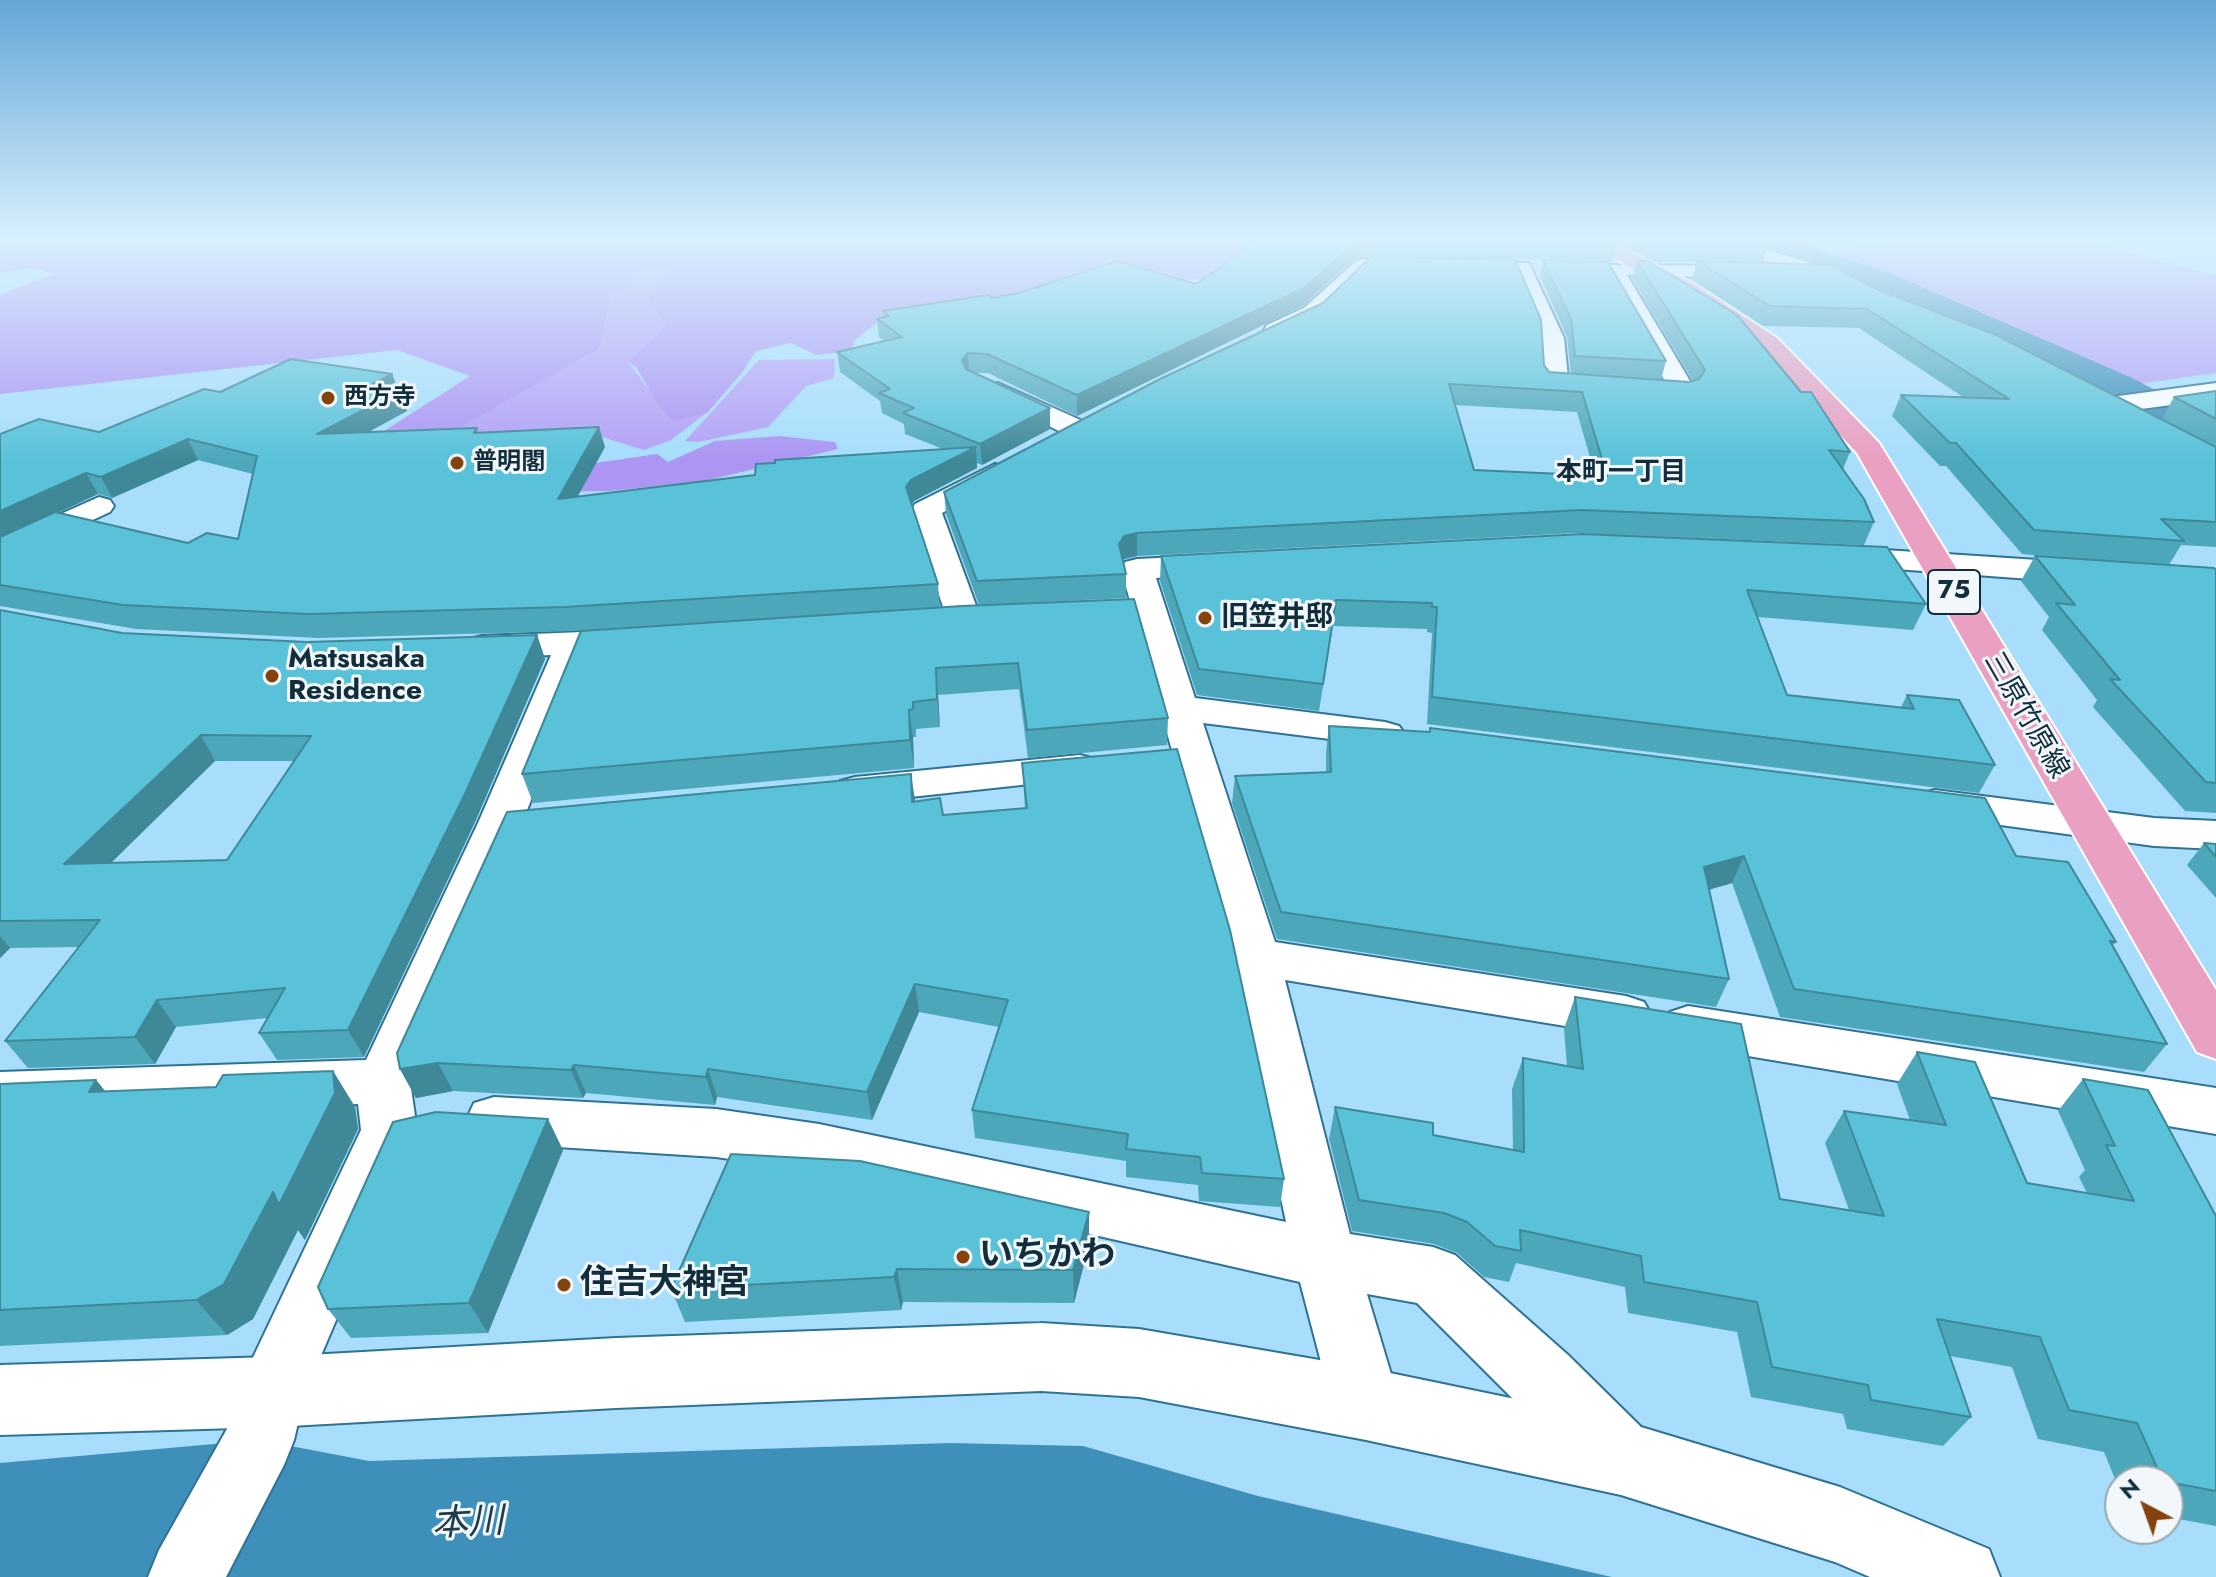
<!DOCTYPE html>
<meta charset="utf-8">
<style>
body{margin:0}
#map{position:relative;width:2216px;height:1577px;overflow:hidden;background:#a8defc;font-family:Jost,sans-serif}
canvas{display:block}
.north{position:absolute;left:2104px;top:1465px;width:80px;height:80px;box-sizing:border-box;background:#f1f7fb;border:2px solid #98a7af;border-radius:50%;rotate:319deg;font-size:22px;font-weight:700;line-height:32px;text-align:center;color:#122e3c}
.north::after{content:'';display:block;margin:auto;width:28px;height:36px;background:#84430d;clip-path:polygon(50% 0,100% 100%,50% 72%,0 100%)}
</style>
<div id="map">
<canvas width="2216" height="1577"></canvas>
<div class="north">N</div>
</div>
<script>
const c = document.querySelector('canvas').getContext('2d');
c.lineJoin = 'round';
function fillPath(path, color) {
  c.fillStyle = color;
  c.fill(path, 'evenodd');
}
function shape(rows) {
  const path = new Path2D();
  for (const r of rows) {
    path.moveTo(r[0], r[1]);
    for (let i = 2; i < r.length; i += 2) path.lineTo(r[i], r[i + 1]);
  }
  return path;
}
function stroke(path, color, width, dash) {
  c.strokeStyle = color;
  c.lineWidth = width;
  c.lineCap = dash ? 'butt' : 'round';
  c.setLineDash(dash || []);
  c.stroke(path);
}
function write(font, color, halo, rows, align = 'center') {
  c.font = font + ' Jost,"Noto Sans JP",sans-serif';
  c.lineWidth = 6;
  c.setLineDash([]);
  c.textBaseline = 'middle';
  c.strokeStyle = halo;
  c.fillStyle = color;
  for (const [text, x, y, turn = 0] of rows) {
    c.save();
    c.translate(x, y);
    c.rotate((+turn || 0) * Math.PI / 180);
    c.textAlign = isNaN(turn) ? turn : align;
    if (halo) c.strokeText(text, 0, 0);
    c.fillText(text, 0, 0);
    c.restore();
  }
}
const green = shape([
 [1902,240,2083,240,2216,276,2216,373,2131,385,1975,313,1817,255],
 [675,266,666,325,628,362,649,390,709,411,671,440,644,450,602,437,414,454,599,349,611,297,632,275,652,268],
 [835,359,834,378,806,386,768,427,699,442,685,441,759,360]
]);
const forest = shape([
 [0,240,1233,240,1244,244,1261,276,1181,280,880,320,855,340,851,351,816,355,791,343,756,351,741,374,708,412,673,422,655,400,636,367,628,362,666,325,648,298,674,267,652,268,632,275,611,297,599,349,414,454,381,433,470,376,397,350,0,394,0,295,54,274,32,268,0,273],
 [779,436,835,442,838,449,704,481,609,491,529,492,589,464,657,454,668,462,715,441]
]);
const water = shape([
 [259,1440,369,1461,951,1443,1083,1446,1258,1496,1612,1577,0,1577,0,1463]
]);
const river = shape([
 [1718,240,1785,240,1883,270,2130,377,2216,421,2216,466,2193,461,2088,401,1849,290,1724,249,1718,240]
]);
const street = shape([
 [1705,240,1733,240,1836,270,1859,284,1856,288,1842,288,1822,278,1707,244,1705,240],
 [1363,259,1529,263,1564,338,1568,378,1666,383,1603,269,1606,265,1752,266,1762,272,1752,278,1627,275,1696,391,1692,396,1683,399,1547,390,1543,385,1540,338,1514,273,1368,271,1320,318,1283,335,1267,335,1264,330,1267,325,1304,308,1356,261,1363,259],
 [998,383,1087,423,1090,429,1087,435,1077,437,1067,435,989,396,985,391,989,386,998,383],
 [2216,383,2216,399,2111,413,2102,410,2098,405,2102,400,2111,397,2216,383],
 [995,464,1005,467,1009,473,1005,479,942,513,981,619,976,626,964,629,952,626,947,619,911,510,915,504,995,464],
 [99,497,110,500,114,506,110,512,0,563,0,541,99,497],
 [1839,547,2084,563,2096,566,2100,573,2096,580,2084,583,1828,564,1823,557,1828,550,1839,547],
 [1218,555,1230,558,1234,565,1230,572,1156,578,1195,698,1385,722,1399,726,1405,734,1399,742,1385,746,1203,723,1275,942,1626,996,1644,1002,1652,1016,1644,1030,1626,1036,1285,980,1350,1234,1433,1247,1455,1255,1568,1355,1640,1426,1650,1451,1640,1476,1615,1486,1590,1476,1417,1303,1367,1294,1400,1404,1390,1428,1366,1438,1342,1428,1332,1404,1300,1282,819,1172,716,1157,494,1143,474,1137,466,1120,474,1103,494,1097,716,1109,819,1124,1286,1222,1230,957,1121,569,1125,562,1137,559,1218,555],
 [632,630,645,633,650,641,645,649,588,654,522,823,410,1081,417,1130,305,1393,294,1440,284,1465,226,1577,148,1577,159,1550,228,1427,248,1368,361,1130,358,1104,0,1118,0,1072,366,1060,478,823,551,655,482,658,469,655,464,647,469,639,482,636,632,630],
 [1080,755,1095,759,1101,768,1095,777,855,803,840,799,834,790,840,781,855,777,1080,755],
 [1935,790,2154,818,2216,821,2216,849,2154,846,1920,814,1914,804,1920,794,1935,790],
 [1688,1006,2216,1088,2216,1134,1688,1046,1670,1040,1662,1026,1670,1012,1688,1006]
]);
const secondary = shape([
 [1041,1323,1139,1329,1366,1368,1621,1421,1840,1487,1989,1549,2000,1577,1870,1577,1835,1562,1621,1495,1366,1440,1139,1397,1041,1391,616,1408,272,1427,0,1435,0,1365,272,1357,616,1338,1041,1323]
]);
const primary = shape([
 [1581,240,1606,240,1694,284,1777,338,1879,443,2216,990,2216,1059,2197,1052,1857,453,1759,348,1678,294,1581,240]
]);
const wall = shape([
 [1260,240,1609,240,1616,244,1612,261,1362,256,1354,259,1302,306,1077,416,988,373,975,373,1050,429,982,465,977,463,977,468,914,501,912,504,938,584,940,607,573,631,319,638,136,629,0,606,0,434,99,432,220,392,392,374,407,411,368,432,477,428,478,432,605,447,578,496,755,475,943,449,905,434,904,424,882,413,880,401,840,372,837,352,884,341,879,337,877,319,884,318,883,311,992,298,1196,284],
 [198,460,253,474,238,539,188,543,58,513,98,494,112,498],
 [1611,240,1742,240,1767,247,1762,263,1879,290,2186,432,2162,419,2174,397,2216,391,2216,547,2181,545,2169,565,2216,570,2216,813,2185,811,2093,707,2097,700,2042,630,2049,617,2021,581,2035,556,2077,559,2022,554,1946,466,1940,466,1892,416,1901,395,1963,397,1859,328,1763,326,1692,280,1697,262,1656,262],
 [1742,240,1807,240,1766,247],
 [1543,260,1666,361,1661,380,1689,382,1693,381,1632,278,1637,261,1850,452,1843,469,1874,522,1864,545,1576,533,1137,556,1124,559,1123,561,1126,574,1126,598,979,605,946,514,944,492,1160,379,1544,365,1549,372,1571,374,1567,337,1540,276],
 [1455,405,1577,412,1595,475,1474,470],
 [1583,534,1926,604,1913,630,1758,617,1787,695,1901,707,1907,695,1995,765,1979,793,1427,724,1432,633,1427,632,1427,629,1333,626,1319,711,1197,695,1160,581,1161,556],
 [962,606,1168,718,1167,745,1028,758,1019,689,938,695,940,727,916,729,916,737,913,737,914,768,533,803,522,774],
 [0,610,122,633,307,642,537,635,545,659,475,822,364,1057,277,1060,259,1033,268,1018,176,1027,155,1064,28,1068,5,1041,79,947,10,948,0,958],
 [215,761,294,761,227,860,111,863],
 [1329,726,2016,856,2116,942,2112,946,2167,1044,2144,1072,1780,1017,1732,883,1709,890,1729,979,1716,1007,1277,939,1232,803,1235,776,1326,772,1326,752],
 [1022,763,1284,1179,1280,1207,1199,1201,1198,1185,1126,1177,1126,1161,975,1138,972,1110,999,1027,919,1012,872,1120,717,1097,715,1105,586,1093,583,1098,453,1091,416,1098,400,1069,915,801,943,815,1025,808],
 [2204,843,2216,844,2216,898,2187,865],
 [1575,997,1780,1199,1849,1210,1825,1143,1844,1111,1910,1120,1897,1084,1917,1052,2027,1183,2087,1193,2079,1177,2085,1170,2058,1111,2083,1079,2216,1216,2216,1526,2168,1517,2168,1481,2120,1481,2120,1491,2104,1452,2038,1439,2012,1367,1950,1356,1971,1417,1943,1446,1847,1429,1843,1414,1751,1397,1737,1332,1628,1313,1625,1287,1516,1263,1509,1282,1484,1277,1457,1253,1434,1244,1352,1231,1329,1139,1335,1107,1433,1135,1513,1150,1512,1089,1523,1058,1567,1066,1564,1029],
 [333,1071,355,1107,358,1129,305,1240,298,1230,253,1319,227,1335,0,1346,0,1084,96,1080,105,1092,216,1087],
 [563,1150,488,1333,351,1338,328,1309],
 [1089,1245,1074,1303,903,1302,901,1310,685,1322,671,1289]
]);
const shadedWall = shape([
 [1364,240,1362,256,1354,259,1302,306,1077,416,1077,395,1356,242],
 [1768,240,1807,240,1766,247],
 [968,353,969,373,962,360],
 [392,374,407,411,326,455,317,434,367,387],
 [1050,408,1050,429,982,465,980,444],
 [599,427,605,447,564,521,558,499],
 [188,439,198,460,112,498,101,477],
 [976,447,977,468,914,501,908,508,906,487,911,480],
 [86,473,98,494,0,540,0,511],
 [1137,533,1137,556,1124,559,1118,568,1119,544,1124,536],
 [537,635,545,659,475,822,364,1057,348,1030],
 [936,668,938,695,940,727,937,699],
 [909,710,913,737,914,768,910,740],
 [201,735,215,761,83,890,64,864],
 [911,774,915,800,916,829,912,802],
 [1744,856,1732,883,1693,894,1704,867],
 [0,936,10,948,0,958],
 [915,984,919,1012,872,1120,867,1092],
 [157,1000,176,1027,155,1064,135,1037],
 [438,1063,453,1091,416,1098,400,1069],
 [574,1065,586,1093,583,1098,571,1070],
 [708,1069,717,1097,715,1105,706,1077],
 [333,1071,355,1107,358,1129,305,1240,298,1230,253,1319,227,1335,196,1300],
 [96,1080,126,1116,89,1092],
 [548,1119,563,1150,488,1333,469,1303],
 [1089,1212,1089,1245,1074,1303,1073,1270],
 [897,1269,903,1302,901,1310,894,1277]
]);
const building = shape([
 [1260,240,1364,240,1356,242,1304,288,1077,395,987,354,968,353,962,360,966,369,1050,408,980,444,903,413,914,408,879,393,890,389,837,352,902,337,877,319,889,316,883,311,988,295,992,298,1018,293,1118,261,1196,284,1260,240],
 [1372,240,1609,240,1616,244,1372,240],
 [1649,240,1742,240,1767,247,1660,245,1649,240],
 [1371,257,1515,259,1541,320,1544,365,1549,372,1689,382,1699,379,1705,370,1637,261,1648,261,1737,315,1801,392,1811,392,1850,452,1829,450,1864,499,1874,522,1582,510,1137,533,1124,536,1119,544,1126,574,977,581,944,492,1160,379,1323,303,1371,257],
 [1449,384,1582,392,1607,476,1474,470,1449,384],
 [1543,260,1608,262,1666,361,1575,356,1571,319,1543,260],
 [1697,261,1831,265,1879,290,1996,335,2216,447,2216,522,2161,519,2184,541,2034,530,1956,443,1950,443,1901,395,2009,399,1867,309,1770,306,1697,261],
 [291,359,392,374,367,387,400,391,317,434,477,428,474,433,599,427,558,499,755,475,756,464,775,463,775,460,976,447,911,480,906,487,938,584,565,607,308,614,123,605,0,585,0,537,55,512,188,543,207,533,238,539,257,456,188,439,101,477,86,473,0,511,0,434,39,419,99,432,204,389,220,392,291,359],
 [2216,391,2216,419,2174,397,2216,391],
 [1583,534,1887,547,1926,604,1747,590,1787,695,1914,709,1907,695,1959,700,1995,765,1432,697,1437,607,1432,607,1432,603,1336,600,1323,684,1199,669,1161,556,1583,534],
 [2035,556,2214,568,2216,570,2216,783,2206,782,2110,679,2120,680,2056,603,2075,605,2035,556],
 [1134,599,1168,718,1027,730,1018,663,936,668,937,699,913,702,913,709,909,710,910,740,522,774,581,631,962,606,1134,599],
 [0,610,122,633,307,642,537,635,464,796,348,1030,259,1033,285,988,157,1000,135,1037,5,1041,100,920,0,921,0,610],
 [201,735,311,736,227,860,64,864,201,735],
 [1329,726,1430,732,1430,728,1985,798,2016,856,2068,862,2116,942,2110,941,2167,1044,1794,989,1744,856,1704,867,1729,979,1281,912,1235,776,1331,772,1329,726],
 [1177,749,1230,930,1284,1179,1202,1173,1200,1157,1126,1149,1128,1134,972,1110,1008,1000,915,984,867,1092,708,1069,706,1077,574,1065,571,1070,438,1063,400,1069,397,1053,507,812,911,774,912,802,940,798,943,815,1027,808,1022,763,1177,749],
 [2204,843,2216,844,2216,857,2204,843],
 [1575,997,1741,1024,1780,1199,1884,1216,1844,1111,1946,1125,1917,1052,1975,1062,2027,1183,2134,1201,2106,1145,2115,1146,2083,1079,2148,1090,2216,1216,2216,1491,2163,1481,2137,1423,2069,1410,2040,1337,1937,1319,1971,1417,1871,1400,1868,1385,1772,1367,1757,1302,1644,1282,1641,1256,1520,1230,1521,1251,1495,1246,1467,1222,1444,1213,1359,1200,1335,1107,1433,1123,1433,1135,1524,1152,1523,1058,1583,1069,1575,997],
 [333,1071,335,1093,279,1205,273,1192,224,1284,196,1300,0,1310,0,1084,96,1080,89,1092,216,1087,223,1075,333,1071],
 [436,1112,548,1119,469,1303,328,1309,318,1287,393,1122,436,1112],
 [731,1154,860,1161,1089,1212,1073,1270,897,1269,894,1277,671,1289,731,1154]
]);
const markers = [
 [328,398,8,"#84430d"],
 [457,463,8,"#84430d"],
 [1205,618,8,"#84430d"],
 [272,676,8,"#84430d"],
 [963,1257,8,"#84430d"],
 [564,1285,8,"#84430d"]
];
const farPoinames = [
 ["西方寺",344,398],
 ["普明閣",473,463]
];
const farNeighbourhoodnames = [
 ["本町一丁目",1621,474]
];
const shields = [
 [1954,592,52]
];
const shieldNames = [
 ["75",1954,592]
];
const poiNames = [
 ["旧笠井邸",1221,618],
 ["Matsusaka",288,660],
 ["Residence",288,692]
];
const streetNames = [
 ["三原竹原線",2025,716,60]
];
const nearPoinames = [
 ["いちかわ",979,1257],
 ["住吉大神宮",580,1285]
];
const nearWaternames = [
 ["本川",468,1525,-3]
];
fillPath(green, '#b4a0f6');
fillPath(forest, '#ac95f3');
fillPath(water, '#3e90ba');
fillPath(river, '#3e90ba');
stroke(street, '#2e7294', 4);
stroke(secondary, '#2e7294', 4);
stroke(primary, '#fff', 4);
fillPath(street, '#fff');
fillPath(secondary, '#fff');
fillPath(primary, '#eaa0c2');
fillPath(wall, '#4da7bb');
fillPath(shadedWall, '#3e8898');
fillPath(building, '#59c2d9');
stroke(building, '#3e8898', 2);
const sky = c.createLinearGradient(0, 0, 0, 460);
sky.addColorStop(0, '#64a6d6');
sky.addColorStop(0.52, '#d8f0fe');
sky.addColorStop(1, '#d8f0fe00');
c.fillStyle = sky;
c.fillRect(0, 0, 2216, 460);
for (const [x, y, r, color] of markers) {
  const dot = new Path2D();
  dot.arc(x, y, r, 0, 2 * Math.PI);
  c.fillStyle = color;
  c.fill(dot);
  stroke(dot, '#f1f7fb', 3);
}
write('bold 24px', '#122e3c', '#f1f7fb', farPoinames, 'left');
write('bold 26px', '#122e3c', '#f1f7fb', farNeighbourhoodnames);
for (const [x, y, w] of shields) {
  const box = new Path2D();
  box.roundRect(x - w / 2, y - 22, w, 44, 6);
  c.fillStyle = '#f1f7fb';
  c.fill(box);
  stroke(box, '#122e3c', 2);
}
write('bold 26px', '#122e3c', null, shieldNames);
write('bold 28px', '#122e3c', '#f1f7fb', poiNames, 'left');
write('28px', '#122e3c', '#f1f7fb', streetNames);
write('bold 34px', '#122e3c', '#f1f7fb', nearPoinames, 'left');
write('italic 36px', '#223b49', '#f1f7fb', nearWaternames);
</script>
